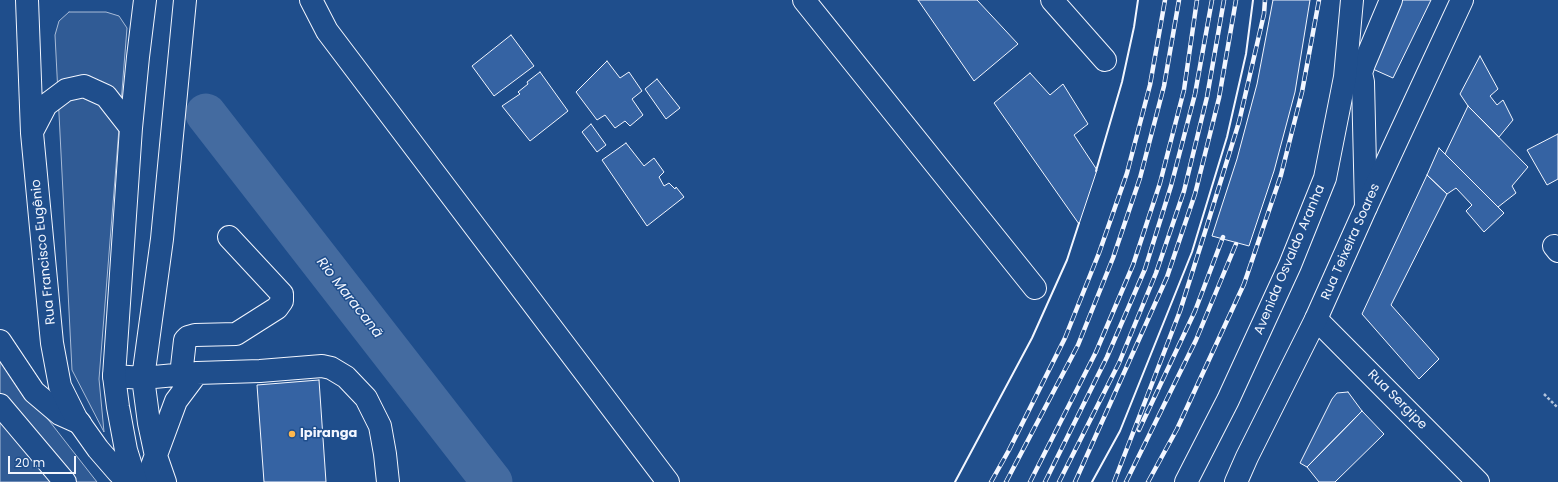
<!DOCTYPE html>
<meta charset="utf-8">
<style>
body{margin:0}
#map{position:relative;width:1558px;height:482px;overflow:hidden;background:#1f4e8c;font-family:Poppins,sans-serif}
canvas{display:block}
.scale{position:absolute;left:8px;top:456px;width:68px;height:18px;box-sizing:border-box;border:2px solid #f2f6ff;border-top:0;padding-left:5px;font-size:12px;line-height:14px;white-space:nowrap;color:#f2f6ff;-webkit-text-stroke:3px #1f4e8c;paint-order:stroke}
</style>
<div id="map">
<canvas width="1558" height="482"></canvas>
<div class="scale">20 m</div>
</div>
<script>
const c = document.querySelector('canvas').getContext('2d');
c.lineJoin = 'round';
function fillPath(path, color) {
  c.fillStyle = color;
  c.fill(path, 'evenodd');
}
function shape(rows) {
  const path = new Path2D();
  for (const r of rows) {
    path.moveTo(r[0], r[1]);
    for (let i = 2; i < r.length; i += 2) path.lineTo(r[i], r[i + 1]);
  }
  return path;
}
function stroke(path, color, width, dash) {
  c.strokeStyle = color;
  c.lineWidth = width;
  c.lineCap = dash ? 'butt' : 'round';
  c.setLineDash(dash || []);
  c.stroke(path);
}
function write(font, color, halo, rows, align = 'center') {
  c.font = font + ' Poppins,sans-serif';
  c.lineWidth = 3;
  c.setLineDash([]);
  c.textBaseline = 'middle';
  c.strokeStyle = halo;
  c.fillStyle = color;
  for (const [text, x, y, turn = 0] of rows) {
    c.save();
    c.translate(x, y);
    c.rotate((+turn || 0) * Math.PI / 180);
    c.textAlign = isNaN(turn) ? turn : align;
    if (halo) c.strokeText(text, 0, 0);
    c.fillText(text, 0, 0);
    c.restore();
  }
}
const built = shape([
 [69,12,106,12,119,16,127,28,99,379,104,432,72,370,55,35,59,21,69,12],
 [0,358,97,482,0,482,0,358]
]);
const river = shape([
 [206,114,492,482]
]);
const building = shape([
 [918,0,977,0,1018,44,974,81,918,0],
 [1273,0,1310,0,1295,92,1274,171,1249,246,1212,236,1237,159,1257,84,1273,0],
 [1398,0,1431,0,1393,78,1366,66,1398,0],
 [511,35,534,66,494,96,472,66,511,35],
 [1480,56,1498,89,1490,96,1497,105,1503,100,1513,120,1499,137,1468,106,1460,94,1480,56],
 [607,61,620,78,629,72,642,91,632,99,643,115,630,126,625,121,615,128,605,115,597,120,576,92,607,61],
 [540,72,568,111,530,141,502,106,520,94,518,92,528,84,527,82,540,72],
 [1030,73,1050,95,1063,84,1088,124,1074,135,1097,170,1079,224,994,103,1030,73],
 [657,79,680,108,666,119,645,89,657,79],
 [1468,106,1528,167,1512,186,1516,193,1498,207,1445,154,1468,106],
 [591,124,606,145,597,152,582,132,591,124],
 [1558,134,1558,179,1547,185,1527,150,1558,134],
 [626,143,644,166,654,158,664,172,659,177,664,186,669,183,675,189,676,187,684,197,647,226,602,160,626,143],
 [1439,148,1504,213,1484,232,1466,211,1472,205,1456,188,1447,194,1427,175,1439,148],
 [1427,175,1447,194,1391,305,1439,359,1419,379,1362,314,1427,175],
 [319,380,326,482,264,482,257,385,319,380],
 [1348,392,1362,411,1307,467,1300,463,1332,399,1337,393,1348,392],
 [1362,411,1384,434,1335,482,1319,482,1307,467,1362,411]
]);
const path = shape([
 [1544,394,1558,408]
]);
const minor = shape([
 [311,0,327,31,668,482],
 [804,0,1035,288],
 [1052,0,1105,60],
 [1366,207,1363,82,1361,73,1364,64,1391,0],
 [1554,246,1558,251],
 [1316,319,1478,482],
 [0,341,34,392,60,414,80,423],
 [181,375,185,340,188,337,195,335,236,334,277,308,282,301,282,294,229,237],
 [114,376,143,378,197,373,260,371,322,366,331,368,346,377,366,398,380,426,385,454,388,482],
 [0,405,65,482],
 [146,482,176,401,197,373],
 [165,482,156,456,149,423,143,378,162,239,185,0]
]);
const major = shape([
 [27,0,32,133,52,343,60,386,76,418,98,449,118,472,128,482],
 [33,130,46,105,66,90,84,86,106,96,131,128],
 [136,482,126,450,118,407,114,376,131,128,138,57,145,0],
 [1186,482,1228,400,1290,265,1325,178,1345,77,1352,0],
 [1236,482,1247,457,1316,319,1366,207,1462,0]
]);
const rail = shape([
 [1139,430,1195,311,1223,237],
 [991,482,1009,450,1065,338,1099,253,1127,173,1150,85,1165,0],
 [1006,482,1078,345,1113,258,1140,178,1164,86,1179,0],
 [1030,482,1096,352,1133,265,1160,183,1184,90,1197,0],
 [1045,482,1107,357,1145,269,1171,186,1195,94,1212,0],
 [1059,482,1119,363,1156,273,1184,191,1207,97,1224,0],
 [1075,482,1167,277,1195,194,1219,98,1236,0],
 [1114,482,1180,311,1205,232,1239,122,1264,14,1265,0],
 [1126,482,1196,340,1236,244],
 [1148,482,1177,429,1244,284,1281,175,1302,92,1319,0]
]);
const wall = shape([
 [1096,171,1122,82,1134,27,1138,0],
 [955,482,1032,338,1067,260,1079,223],
 [1092,482,1120,431,1192,252,1227,137,1246,54,1253,0]
]);
const markers = [
 [292,434,4,"#ffb74d"]
];
const streetNames = [
 ["Rua Teixeira Soares",1351,242,-66],
 ["Rua Francisco Eugênio",44,252,-96],
 ["Avenida Osvaldo Aranha",1290,260,-67],
 ["Rua Sergipe",1397,400,45]
];
const poiNames = [
 ["Ipiranga",300,434]
];
const waterNames = [
 ["Rio Maracanã",349,298,52]
];
fillPath(built, '#305b95');
stroke(built, '#a8bbd7', 1);
stroke(river, '#446ba0', 41);
fillPath(building, '#3563a3');
stroke(building, '#f2f6ff', 1);
stroke(minor, '#f2f6ff', 24);
stroke(major, '#f2f6ff', 24);
stroke(path, '#b3c4dc', 2.5, [3, 2]);
stroke(minor, '#1f4e8c', 22);
stroke(major, '#1f4e8c', 22);
stroke(rail, '#f2f6ff', 4.5);
stroke(rail, '#1f4e8c', 3, [9]);
stroke(wall, '#f2f6ff', 2);
for (const [x, y, r, color] of markers) {
  const dot = new Path2D();
  dot.arc(x, y, r, 0, 2 * Math.PI);
  c.fillStyle = color;
  c.fill(dot);
  stroke(dot, '#1f4e8c', 1.5);
}
write('13px', '#f2f6ff', '#1f4e8c', streetNames);
write('bold 13px', '#f2f6ff', '#1f4e8c', poiNames, 'left');
write('italic 14px', '#f2f6ff', '#1f4e8c', waterNames);
</script>
